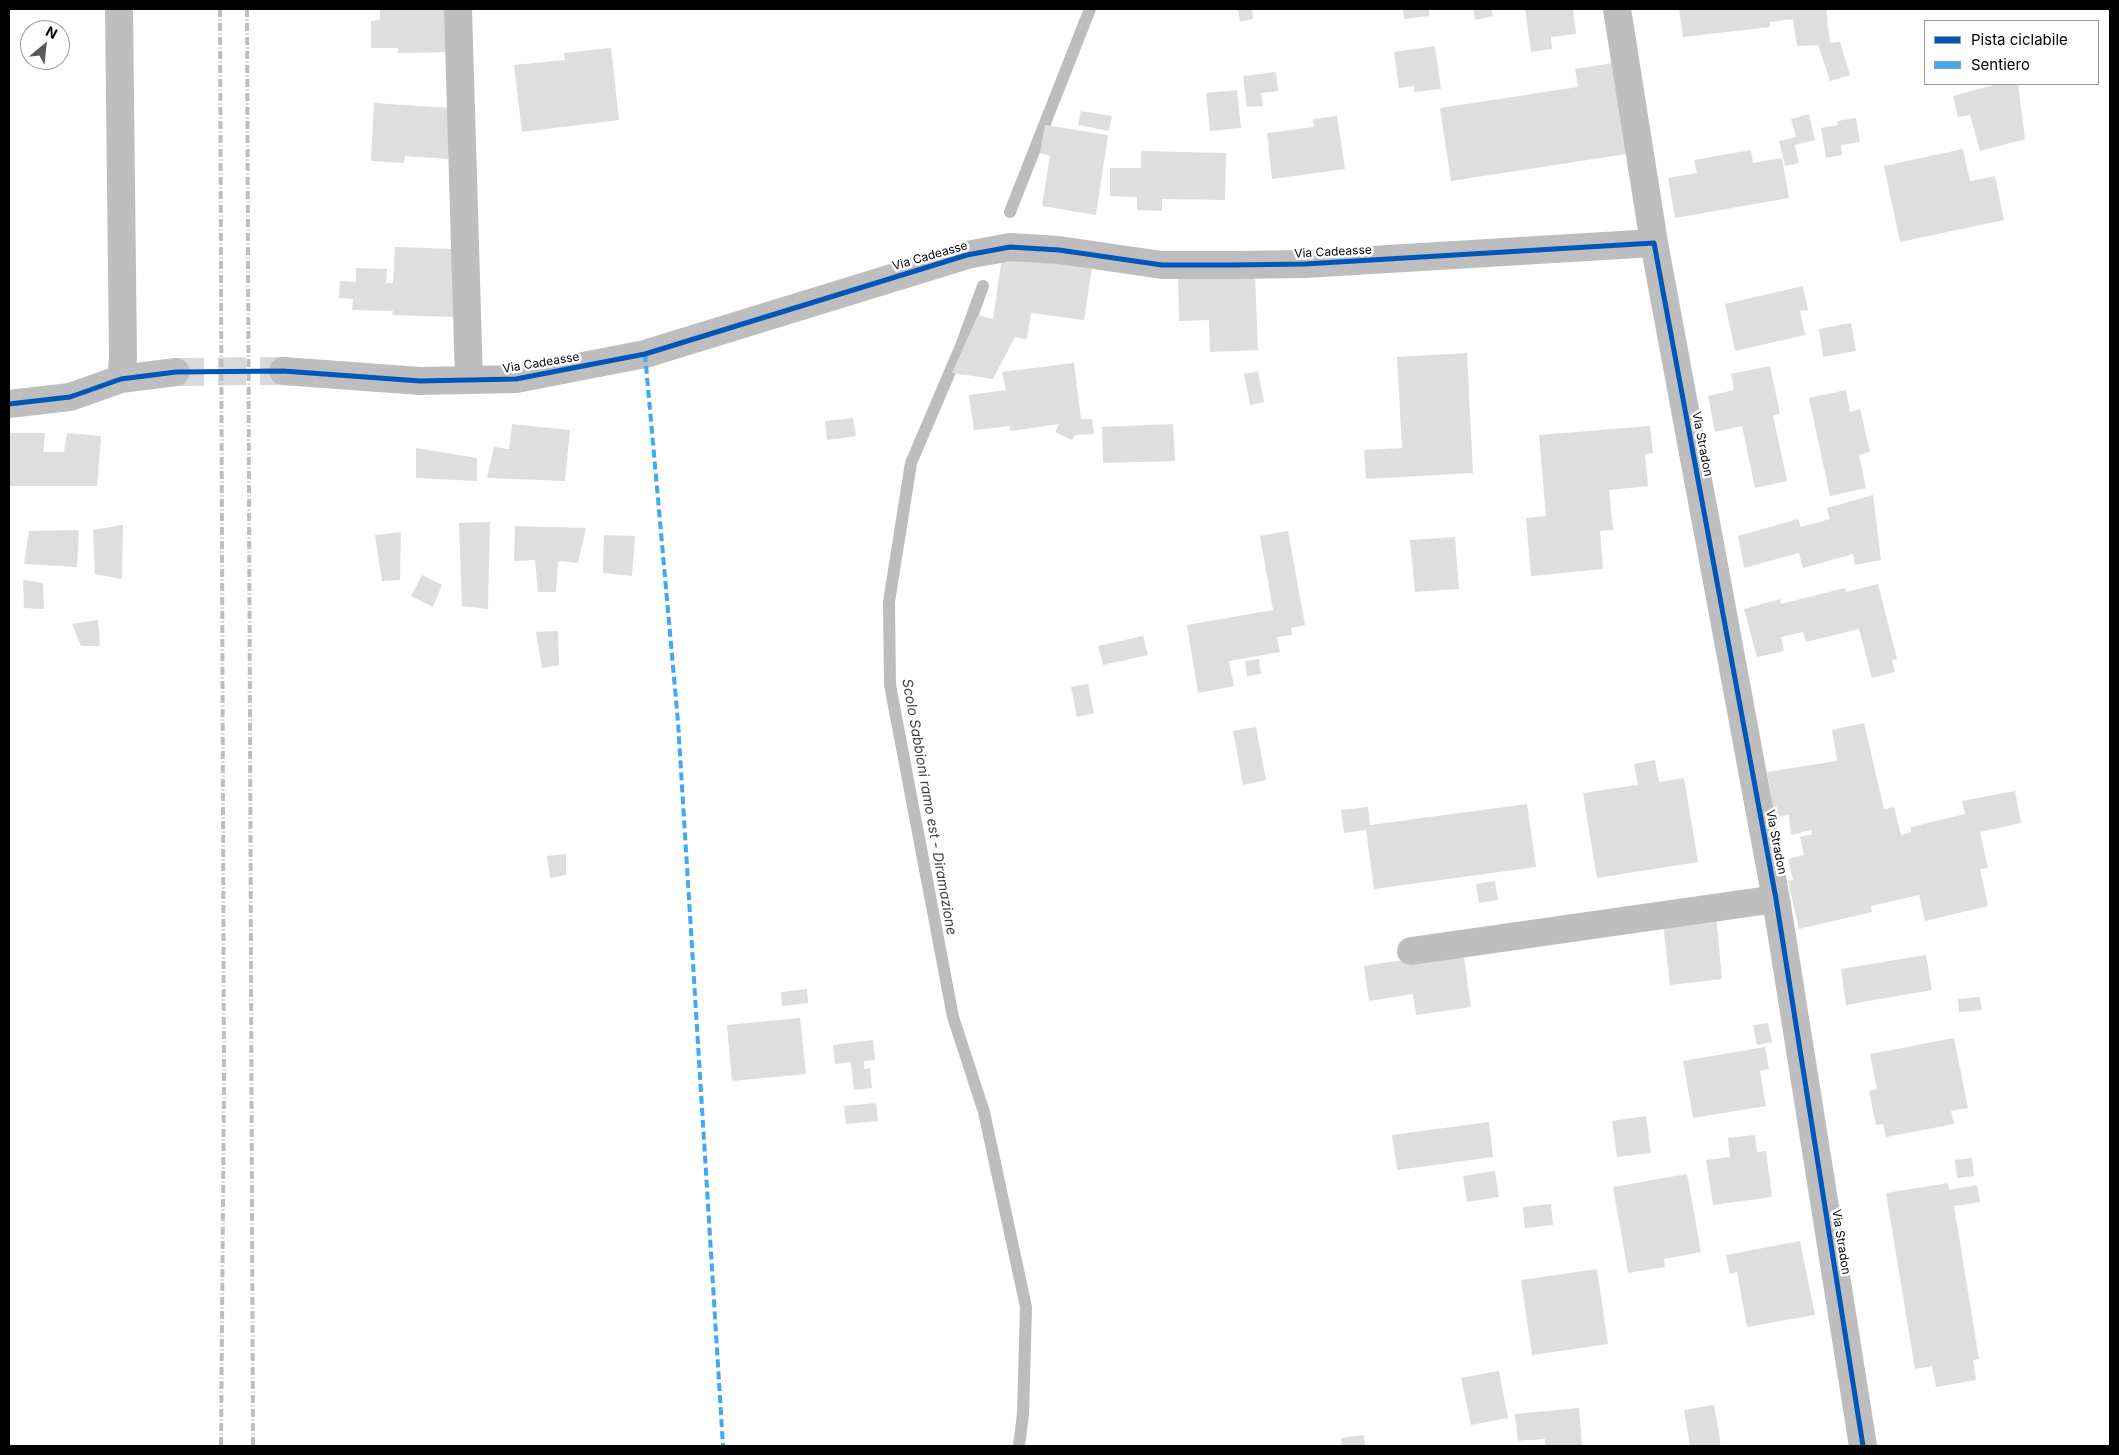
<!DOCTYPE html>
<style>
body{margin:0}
#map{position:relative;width:2119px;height:1455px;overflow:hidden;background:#fff;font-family:Inter,sans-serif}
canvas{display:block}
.frame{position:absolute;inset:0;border:10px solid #000;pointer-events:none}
.legend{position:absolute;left:1924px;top:20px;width:175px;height:65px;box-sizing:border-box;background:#fff;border:1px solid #999;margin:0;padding:6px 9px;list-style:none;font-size:15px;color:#000}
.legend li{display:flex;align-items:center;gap:10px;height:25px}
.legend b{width:25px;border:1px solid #999}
.north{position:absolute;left:20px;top:20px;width:50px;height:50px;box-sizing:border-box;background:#fff;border:1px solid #999;border-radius:50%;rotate:28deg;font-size:14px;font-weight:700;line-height:20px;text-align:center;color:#000}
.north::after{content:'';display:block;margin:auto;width:18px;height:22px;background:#595959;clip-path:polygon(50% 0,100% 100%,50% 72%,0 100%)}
</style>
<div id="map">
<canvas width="2119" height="1455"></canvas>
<div class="frame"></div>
<ul class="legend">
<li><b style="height:6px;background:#0057b8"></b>Pista ciclabile</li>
<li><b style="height:6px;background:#3fa9f5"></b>Sentiero</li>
</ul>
<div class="north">N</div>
</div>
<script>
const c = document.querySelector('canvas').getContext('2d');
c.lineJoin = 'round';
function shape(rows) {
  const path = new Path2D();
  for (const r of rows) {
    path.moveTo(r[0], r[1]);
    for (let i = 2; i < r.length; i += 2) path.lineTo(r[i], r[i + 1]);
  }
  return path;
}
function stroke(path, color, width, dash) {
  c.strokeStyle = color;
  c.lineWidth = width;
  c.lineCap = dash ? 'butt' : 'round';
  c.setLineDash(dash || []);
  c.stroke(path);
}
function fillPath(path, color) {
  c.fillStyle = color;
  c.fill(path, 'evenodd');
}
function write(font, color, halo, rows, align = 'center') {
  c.font = font + ' Inter,sans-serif';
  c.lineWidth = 5;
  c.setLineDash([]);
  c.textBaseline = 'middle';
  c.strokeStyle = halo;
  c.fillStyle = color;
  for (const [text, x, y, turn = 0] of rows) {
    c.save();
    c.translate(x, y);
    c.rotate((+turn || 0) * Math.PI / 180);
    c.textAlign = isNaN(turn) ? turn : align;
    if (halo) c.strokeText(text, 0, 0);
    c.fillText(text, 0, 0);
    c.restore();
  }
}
const stream = shape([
 [1010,212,1090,9],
 [983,286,961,346,911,463,889,602,890,685,953,1017,984,1112,1026,1307,1023,1414,1019,1446]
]);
const building = shape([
 [380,9,453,9,453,52,398,53,398,48,371,48,371,21,380,20],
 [1238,9,1252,9,1253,19,1240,22],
 [1403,9,1429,9,1429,16,1404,19],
 [1473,9,1491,9,1493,16,1475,20],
 [1525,9,1573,9,1576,34,1551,37,1552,49,1531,52],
 [1679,9,1826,9,1830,43,1840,42,1850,75,1830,81,1818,45,1797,46,1793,19,1770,22,1770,27,1683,37],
 [1435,46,1441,89,1414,92,1414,86,1399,88,1394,52],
 [611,48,619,120,522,132,514,65,565,60,564,53],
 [1619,62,1633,153,1451,181,1440,108,1578,87,1575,69],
 [1276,72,1278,91,1261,93,1263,106,1247,107,1243,76],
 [1997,84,2018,84,2025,139,1980,151,1970,115,1958,117,1953,96],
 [1237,90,1241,128,1210,131,1206,93],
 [374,103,450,108,448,159,405,156,404,163,371,161],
 [1081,111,1112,116,1109,131,1078,125],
 [1809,114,1815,140,1795,145,1799,163,1785,166,1779,141,1796,137,1791,119],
 [1337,116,1345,169,1272,179,1267,133,1314,127,1313,119],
 [1856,118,1860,142,1841,145,1842,155,1826,158,1821,128,1838,125,1837,121],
 [1045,125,1108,135,1096,215,1042,206,1050,156,1040,153],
 [1963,149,1970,181,1995,176,2004,220,1900,242,1884,166],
 [1751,150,1753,163,1782,158,1789,198,1675,218,1668,178,1697,173,1694,160],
 [1141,151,1226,153,1225,200,1162,199,1162,211,1137,210,1137,197,1110,196,1110,168,1141,168],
 [395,247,456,249,454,317,392,315,393,311,352,310,353,299,339,298,340,281,356,282,356,268,387,269,386,283,393,283],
 [1002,257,1093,260,1084,320,1031,313,1027,339,1015,337,993,379,952,373,978,315,993,319],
 [1255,273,1258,350,1210,352,1209,320,1179,321,1178,276],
 [1803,286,1808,310,1800,311,1805,335,1735,351,1725,304],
 [1851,323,1856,351,1823,357,1819,329],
 [1467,353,1473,473,1366,479,1364,450,1402,448,1397,357],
 [1074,363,1081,419,1092,419,1094,434,1075,435,1072,440,1055,432,1059,424,1010,431,1010,426,974,430,969,395,1006,390,1002,372],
 [1770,366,1780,414,1773,415,1787,481,1755,488,1742,426,1715,432,1708,396,1734,390,1731,374],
 [1258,371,1264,402,1250,405,1244,374],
 [1846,390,1850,412,1860,409,1870,452,1859,455,1866,488,1830,496,1809,398],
 [853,418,856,436,827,440,825,421],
 [512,424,570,430,565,481,487,478,494,447,509,449],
 [1173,424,1175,461,1103,463,1102,427],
 [1650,426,1653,453,1645,454,1648,486,1609,490,1613,530,1600,531,1603,569,1531,576,1526,518,1546,516,1539,435],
 [9,433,45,433,43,452,64,452,67,433,101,436,97,486,9,486],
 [416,448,477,458,477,481,416,478],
 [1873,495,1881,560,1855,565,1853,554,1803,568,1799,553,1744,568,1738,536,1798,519,1801,527,1830,519,1827,508],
 [490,522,488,609,462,606,459,523],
 [123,525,122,579,95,574,93,530],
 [515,526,586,528,578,563,558,561,556,592,538,592,535,560,514,561],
 [79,530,77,567,24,564,29,531],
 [1288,531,1305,625,1291,628,1292,635,1277,637,1280,652,1229,661,1234,686,1198,693,1187,625,1273,610,1260,536],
 [401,532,400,580,382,581,375,535],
 [604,535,635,536,632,576,603,573],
 [1455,537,1459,589,1415,592,1410,540],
 [422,575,442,585,433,607,411,596],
 [23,580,43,583,44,609,24,608],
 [1878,584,1897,659,1892,660,1895,672,1872,678,1859,629,1806,642,1803,632,1781,637,1784,651,1757,657,1744,609,1780,599,1781,604,1845,588,1846,592],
 [98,620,100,646,81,646,72,624],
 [558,631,559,665,542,668,536,632],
 [1143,636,1148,655,1103,665,1098,646],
 [1259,659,1261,674,1247,676,1245,661],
 [1088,684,1094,713,1077,717,1071,687],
 [1864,723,1884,809,1894,807,1901,835,1911,832,1911,827,1965,814,1962,801,2015,791,2021,823,1980,832,1988,868,1980,869,1988,906,1925,921,1919,895,1871,906,1872,912,1799,929,1788,881,1793,880,1788,859,1804,855,1800,837,1812,834,1811,830,1791,835,1789,815,1775,817,1767,772,1837,761,1832,730],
 [1256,727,1266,780,1243,785,1233,731],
 [1655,760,1659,782,1684,778,1698,862,1597,878,1583,793,1638,785,1634,764],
 [1527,804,1536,867,1374,889,1366,830,1344,833,1341,810,1368,807,1370,825],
 [566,854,566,875,550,878,547,856],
 [1495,881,1498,900,1479,903,1476,884],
 [1716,915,1722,979,1670,985,1663,922],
 [1463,951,1471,1007,1416,1015,1413,994,1369,1001,1364,966],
 [1926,955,1932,990,1846,1005,1841,969],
 [807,989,808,1003,782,1006,781,992],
 [1980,997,1982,1010,1959,1012,1958,999],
 [800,1018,806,1074,732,1081,727,1025],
 [1768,1023,1772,1042,1757,1045,1753,1025],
 [1954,1038,1968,1108,1951,1111,1954,1124,1886,1137,1883,1124,1876,1125,1869,1091,1877,1089,1870,1054],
 [873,1040,875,1060,864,1061,864,1069,870,1068,872,1088,854,1090,851,1062,835,1064,833,1045],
 [1765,1047,1769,1069,1760,1071,1766,1106,1693,1118,1683,1061],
 [876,1103,878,1121,846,1124,844,1106],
 [1646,1116,1651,1153,1617,1157,1612,1121],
 [1489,1122,1493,1157,1397,1170,1392,1135],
 [1755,1135,1757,1152,1766,1151,1772,1197,1713,1205,1706,1160,1730,1157,1728,1138],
 [1972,1158,1974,1176,1957,1178,1955,1160],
 [1495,1171,1499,1197,1467,1202,1463,1176],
 [1687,1174,1701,1252,1664,1259,1665,1267,1628,1273,1613,1187],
 [1948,1183,1949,1190,1977,1185,1980,1202,1954,1206,1979,1359,1973,1360,1976,1380,1936,1387,1932,1366,1915,1369,1886,1193],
 [1551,1204,1553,1225,1525,1228,1523,1207],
 [1800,1241,1815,1315,1747,1327,1737,1272,1730,1274,1726,1255],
 [1597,1269,1608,1344,1532,1355,1521,1280],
 [1499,1371,1508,1418,1471,1425,1461,1378],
 [1714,1405,1721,1446,1690,1446,1684,1410],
 [1579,1408,1582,1446,1545,1446,1545,1439,1518,1441,1515,1414],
 [1364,1435,1365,1446,1342,1446,1341,1438]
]);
const minorTunnel = shape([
 [176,372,283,371]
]);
const minor = shape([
 [119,9,123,358,121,379],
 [458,9,469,380],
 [1617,9,1654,243,1776,899,1863,1446],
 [283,371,420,381,516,379,645,354,967,255,1010,247,1059,250,1162,265,1233,265,1305,264,1654,243],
 [9,404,70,397,121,379,176,372],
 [1411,951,1776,899]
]);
const rail = shape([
 [220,9,224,1082,221,1446],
 [247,9,253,1446]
]);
const quiet = shape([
 [645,354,678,722,723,1446]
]);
const cycleway = shape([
 [9,404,70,397,121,379,176,372,283,371,420,381,516,379,645,354,967,255,1010,247,1059,250,1162,265,1233,265,1305,264,1654,243,1776,899,1863,1446]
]);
const streetNames = [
 ["Via Cadeasse",1333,252,-3],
 ["Via Cadeasse",930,256,-16],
 ["Via Cadeasse",541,363,-9],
 ["Via Stradon",1702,444,79],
 ["Via Stradon",1776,842,79],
 ["Via Stradon",1841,1242,81]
];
const waterNames = [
 ["Scolo Sabbioni ramo est - Diramazione",929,807,80]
];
stroke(stream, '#bdbdbd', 12);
fillPath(building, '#dedede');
stroke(minorTunnel, '#d9d9d9', 28, [28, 14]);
stroke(minor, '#bebebe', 28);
stroke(rail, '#bebebe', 4, [8, 2.5, 1, 2.5]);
stroke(quiet, '#3fa9f5', 4, [8, 4]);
stroke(cycleway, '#0057b8', 5);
write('12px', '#000', '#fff', streetNames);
write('italic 14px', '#424242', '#fff', waterNames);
</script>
